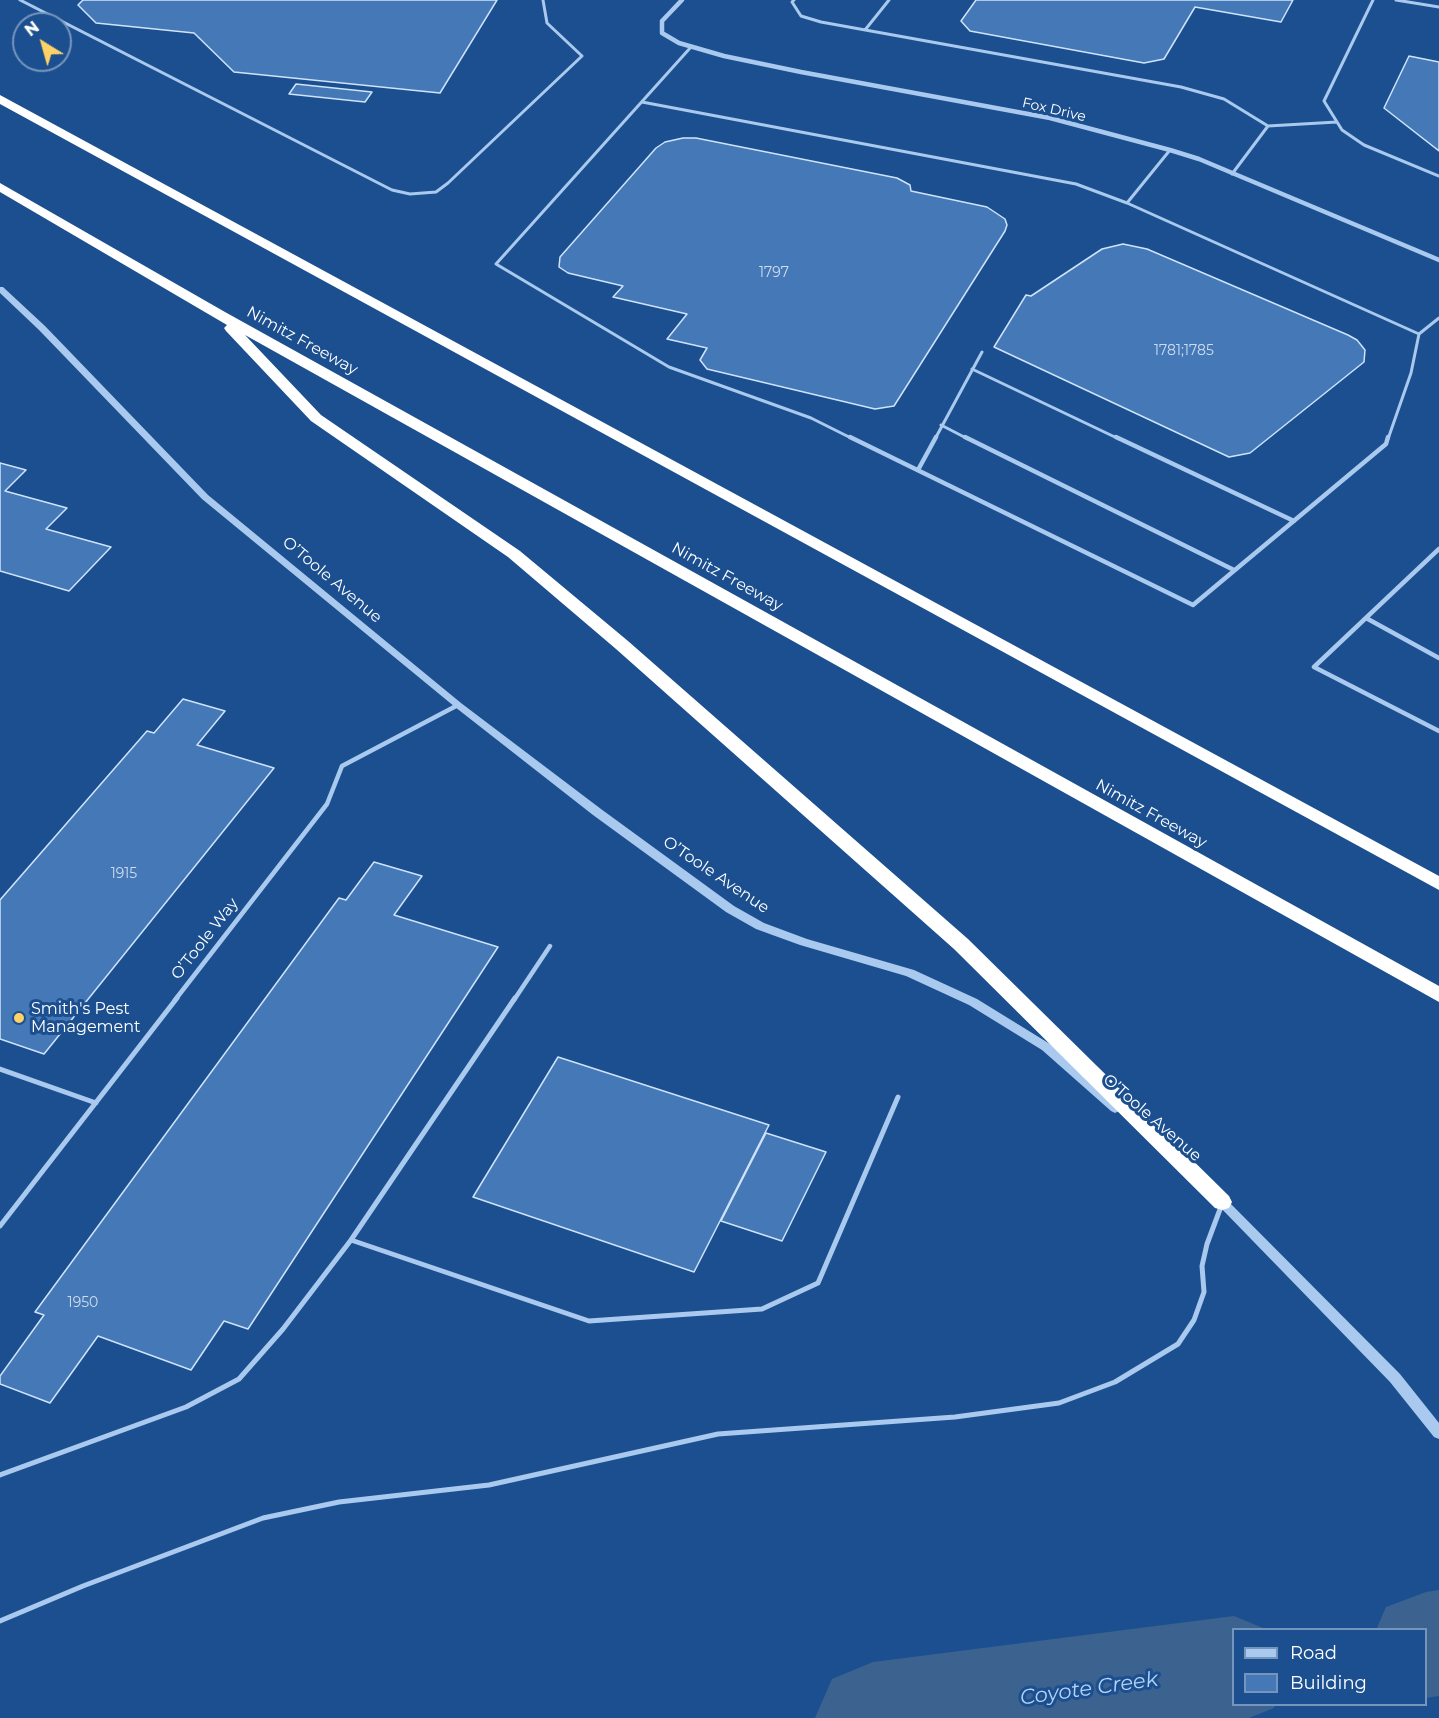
<!DOCTYPE html>
<meta charset="utf-8">
<style>
body{margin:0}
#map{position:relative;width:1439px;height:1718px;overflow:hidden;background:#1b4f8f;font-family:Montserrat,sans-serif}
canvas{display:block}
.legend{position:absolute;left:1232px;top:1628px;width:195px;height:78px;box-sizing:border-box;background:#1b4f8f;border:2px solid #7695bc;margin:0;padding:8px 10px;list-style:none;font-size:18px;color:#fff}
.legend li{display:flex;align-items:center;gap:12px;height:30px}
.legend b{width:30px;border:2px solid #7695bc}
.north{position:absolute;left:12px;top:12px;width:60px;height:60px;box-sizing:border-box;background:#1b4f8f;border:2px solid #7695bc;border-radius:50%;rotate:323deg;font-size:16px;font-weight:700;line-height:24px;text-align:center;color:#fff}
.north::after{content:'';display:block;margin:auto;width:21px;height:27px;background:#ffd166;clip-path:polygon(50% 0,100% 100%,50% 72%,0 100%)}
</style>
<div id="map">
<canvas width="1439" height="1718"></canvas>
<ul class="legend">
<li><b style="height:8px;background:#a9c9ee"></b>Road</li>
<li><b style="height:16px;background:#4478b7"></b>Building</li>
</ul>
<div class="north">N</div>
</div>
<script>
const c = document.querySelector('canvas').getContext('2d');
c.lineJoin = 'round';
function shape(rows) {
  const path = new Path2D();
  for (const r of rows) {
    path.moveTo(r[0], r[1]);
    for (let i = 2; i < r.length; i += 2) path.lineTo(r[i], r[i + 1]);
  }
  return path;
}
function fillPath(path, color) {
  c.fillStyle = color;
  c.fill(path, 'evenodd');
}
function stroke(path, color, width, dash) {
  c.strokeStyle = color;
  c.lineWidth = width;
  c.lineCap = dash ? 'butt' : 'round';
  c.setLineDash(dash || []);
  c.stroke(path);
}
function write(font, color, halo, rows, align = 'center') {
  c.font = font + ' Montserrat,sans-serif';
  c.lineWidth = 6;
  c.setLineDash([]);
  c.textBaseline = 'middle';
  c.strokeStyle = halo;
  c.fillStyle = color;
  for (const [text, x, y, turn = 0] of rows) {
    c.save();
    c.translate(x, y);
    c.rotate((+turn || 0) * Math.PI / 180);
    c.textAlign = isNaN(turn) ? turn : align;
    if (halo) c.strokeText(text, 0, 0);
    c.fillText(text, 0, 0);
    c.restore();
  }
}
const river = shape([
 [1439,1590,1439,1696,1426,1698,1426,1630,1376,1630,1386,1607,1426,1592,1439,1590],
 [1234,1616,1268,1630,1234,1630,1234,1704,1276,1704,1274,1708,1249,1718,815,1718,832,1679,873,1662,1234,1616]
]);
const building = shape([
 [83,0,497,0,440,93,234,72,194,33,96,23,78,5,83,0],
 [976,0,1293,0,1281,22,1195,7,1164,59,1144,63,970,31,961,21,976,0],
 [1409,56,1439,62,1439,151,1384,108,1409,56],
 [296,84,372,92,365,102,289,94,296,84],
 [683,138,696,138,897,178,910,185,911,191,987,207,1005,219,1007,225,1005,231,894,406,875,409,707,369,700,360,707,348,667,339,687,314,613,297,623,286,568,273,559,267,560,257,656,148,665,142,683,138],
 [1123,244,1147,249,1348,335,1357,340,1365,350,1364,362,1250,453,1229,457,994,347,1026,295,1031,296,1102,249,1123,244],
 [0,463,26,470,5,491,67,508,46,529,111,547,69,591,0,571,0,463],
 [183,699,225,711,197,745,274,768,44,1054,0,1039,0,900,147,731,154,733,183,699],
 [374,862,422,876,394,915,498,947,248,1329,224,1321,191,1370,98,1336,50,1403,0,1384,0,1376,44,1315,35,1312,339,898,346,900,374,862],
 [558,1057,769,1125,694,1272,473,1197,558,1057],
 [766,1133,826,1152,782,1241,721,1221,766,1133]
]);
const serviceFar2 = shape([
 [20,0,392,190,410,194,436,192,448,183,582,56,547,23,543,0],
 [794,0,792,2,801,16,821,22,1181,87,1224,99,1268,126,1337,122],
 [1373,0,1324,101,1342,130,1364,145,1439,176],
 [1396,0,1439,7],
 [865,30,889,0],
 [691,47,496,264,669,367,811,418,853,439],
 [642,102,1076,184,1127,203,1419,334,1411,373,1388,439],
 [1232,174,1268,126],
 [1127,203,1170,150],
 [1419,334,1439,318],
 [972,369,1119,439],
 [941,425,968,439],
 [935,439,982,352]
]);
const serviceFar1 = shape([
 [850,437,1193,605,1386,444,1388,437],
 [965,437,1234,570],
 [1116,437,1294,521],
 [918,470,936,437],
 [1439,549,1314,667,1439,731],
 [1366,618,1439,658],
 [175,1000,327,804,342,766,458,705],
 [514,1000,550,946]
]);
const service = shape([
 [0,1069,96,1103],
 [0,1226,177,998],
 [351,1240,589,1321,762,1309,818,1283,898,1097],
 [0,1475,186,1407,239,1379,283,1329,351,1240,515,998],
 [0,1621,83,1586,263,1518,339,1502,489,1485,718,1434,955,1417,1059,1403,1115,1382,1178,1344,1194,1320,1204,1292,1202,1266,1207,1244,1222,1204]
]);
const minor = shape([
 [682,0,662,21,662,33,679,43,724,56,801,72,1050,118,1170,150,1199,159,1439,260]
]);
const tertiary = shape([
 [0,287,3,287,45,326,208,495,461,703,601,809,734,906,764,923,807,939,914,970,977,999,1050,1044,1119,1105,1121,1108,1119,1111,1115,1113,1111,1111,1042,1050,969,1005,906,976,800,945,756,929,726,912,593,815,455,707,202,499,39,330,0,293,0,287],
 [1220,1195,1224,1197,1400,1374,1439,1423,1439,1439,1434,1437,1390,1382,1216,1203,1214,1200,1216,1197,1220,1195]
]);
const motorway = shape([
 [0,95,1439,876,1439,890,0,104,0,95],
 [0,183,225,312,1439,986,1439,1002,245,335,321,415,520,551,628,641,968,939,1229,1196,1232,1202,1229,1208,1222,1210,1215,1208,954,949,616,649,508,557,311,421,226,331,224,328,227,325,0,192,0,183]
]);
const markers = [
 [19,1018,6,"#ffd166"]
];
const farStreetnames = [
 ["Fox Drive",1054,110,13]
];
const numberNames = [
 ["1797",774,273],
 ["1781;1785",1184,351],
 ["1915",124,874],
 ["1950",83,1303]
];
const streetNames = [
 ["Nimitz Freeway",302,341,29],
 ["Nimitz Freeway",727,577,29],
 ["O’Toole Avenue",332,580,40],
 ["Nimitz Freeway",1151,814,29],
 ["O’Toole Avenue",716,875,34],
 ["O’Toole Way",205,939,-52],
 ["O’Toole Avenue",1152,1118,41]
];
const poiNames = [
 ["Smith's Pest",31,1009],
 ["Management",31,1027]
];
const nearWaternames = [
 ["Coyote Creek",1089,1689,-8]
];
fillPath(river, '#3c6290');
fillPath(building, '#4478b7');
stroke(building, '#cfe3fa', 1.5);
stroke(serviceFar2, '#a9c9ee', 3);
stroke(serviceFar1, '#a9c9ee', 4.5);
stroke(service, '#a9c9ee', 5);
stroke(minor, '#a9c9ee', 4.5);
fillPath(tertiary, '#a9c9ee');
fillPath(motorway, '#fff');
for (const [x, y, r, color] of markers) {
  const dot = new Path2D();
  dot.arc(x, y, r, 0, 2 * Math.PI);
  c.fillStyle = color;
  c.fill(dot);
  stroke(dot, '#1b4f8f', 2);
}
write('14px', '#fff', '#1b4f8f', farStreetnames);
write('14px', '#d0dded', null, numberNames);
write('16px', '#fff', '#1b4f8f', streetNames);
write('16px', '#fff', '#1b4f8f', poiNames, 'left');
write('italic 21px', '#b5d3f5', '#1b4f8f', nearWaternames);
</script>
